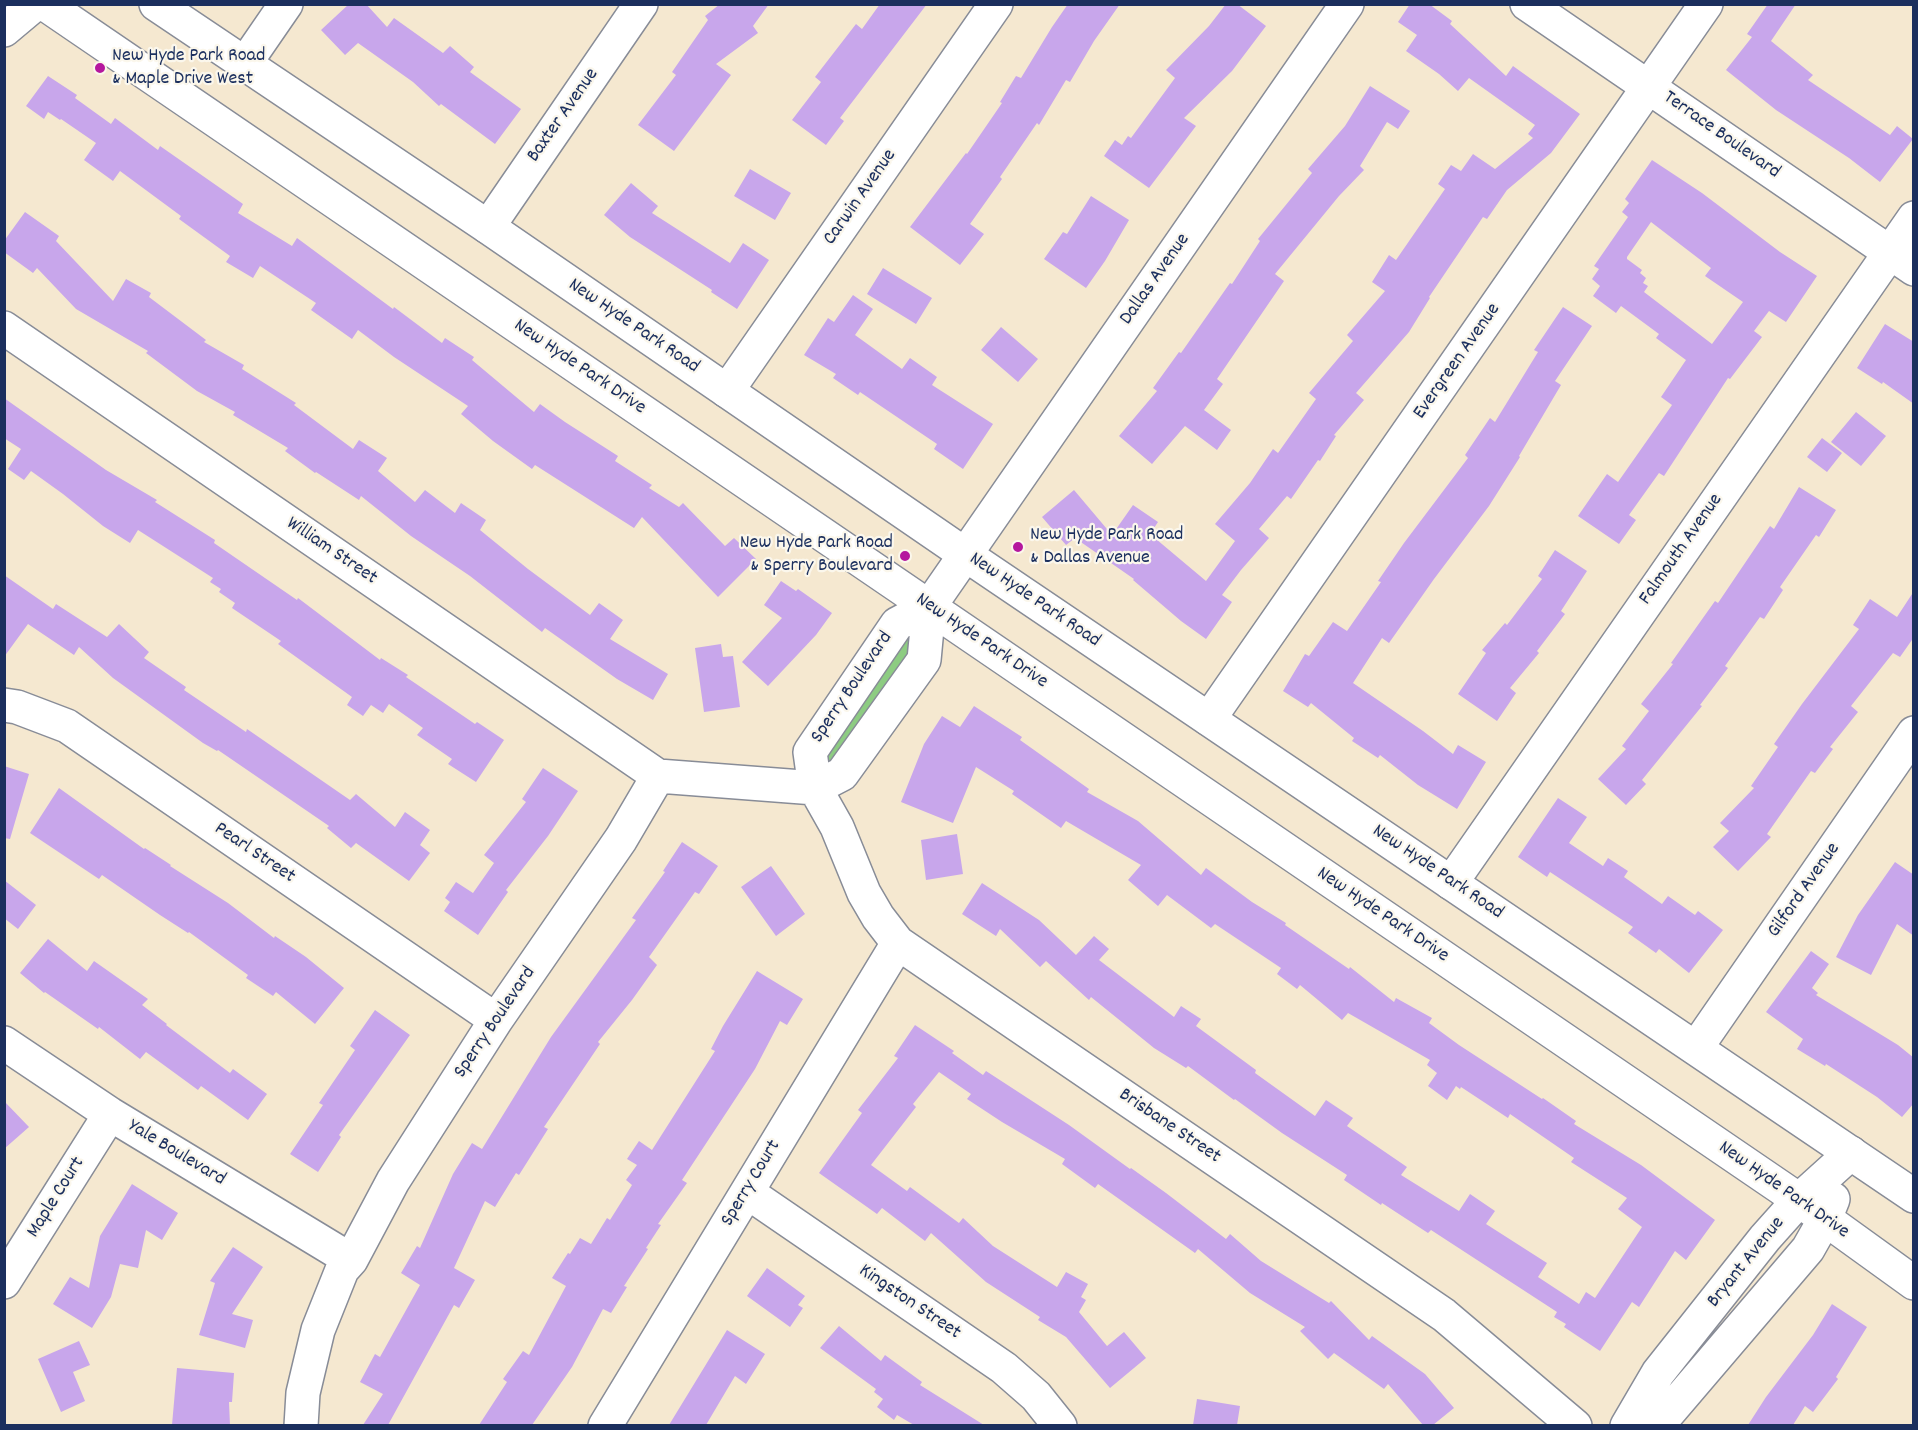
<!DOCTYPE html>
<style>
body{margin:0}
#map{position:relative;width:1918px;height:1430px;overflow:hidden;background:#f5e8d0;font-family:Dekko,sans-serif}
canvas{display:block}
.frame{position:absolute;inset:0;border:6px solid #1b2f5e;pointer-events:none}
</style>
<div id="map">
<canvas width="1918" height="1430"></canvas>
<div class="frame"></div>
</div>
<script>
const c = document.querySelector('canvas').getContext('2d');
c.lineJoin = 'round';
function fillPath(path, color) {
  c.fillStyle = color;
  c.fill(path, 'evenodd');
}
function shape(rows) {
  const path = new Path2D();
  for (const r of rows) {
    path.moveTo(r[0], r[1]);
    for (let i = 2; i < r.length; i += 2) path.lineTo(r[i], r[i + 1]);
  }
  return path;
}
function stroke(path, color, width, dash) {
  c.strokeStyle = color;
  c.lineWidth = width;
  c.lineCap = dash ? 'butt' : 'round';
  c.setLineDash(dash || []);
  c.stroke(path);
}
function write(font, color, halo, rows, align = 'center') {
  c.font = font + ' Dekko,sans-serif';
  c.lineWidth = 4.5;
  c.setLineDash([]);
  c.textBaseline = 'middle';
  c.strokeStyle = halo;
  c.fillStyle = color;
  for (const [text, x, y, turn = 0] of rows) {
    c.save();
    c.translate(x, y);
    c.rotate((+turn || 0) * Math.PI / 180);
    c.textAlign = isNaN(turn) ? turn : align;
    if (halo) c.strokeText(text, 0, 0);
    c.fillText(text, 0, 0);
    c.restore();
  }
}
const green = shape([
 [925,614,921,657,818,783,814,754]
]);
const building = shape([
 [349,4,366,4,387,27,394,18,443,53,450,46,474,67,470,72,521,109,495,144,441,104,439,106,413,82,358,43,345,55,321,30],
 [720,4,769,4,753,26,758,33,716,64,731,75,674,151,638,125,676,75,672,72,708,20,705,16],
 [880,4,927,4,840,118,844,121,826,145,792,120,821,82,815,77,856,24,862,29],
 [1068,4,1120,4,1094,41,1070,82,1066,80,1039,125,1037,123,1000,177,1002,179,970,224,984,234,960,265,910,227,966,153,967,154,1002,103,1000,102,1016,76,1021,78,1052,27],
 [1226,4,1237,4,1266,26,1232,71,1184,118,1196,126,1149,188,1104,156,1115,140,1122,145,1128,136,1131,138,1175,78,1166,70,1209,26],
 [1410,4,1429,4,1452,21,1450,24,1506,76,1513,66,1580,114,1551,153,1507,190,1487,219,1483,217,1429,297,1430,298,1409,332,1356,393,1364,400,1334,435,1336,436,1320,461,1318,460,1291,499,1287,496,1259,529,1269,538,1241,570,1222,595,1232,602,1206,639,1181,621,1133,580,1134,579,1075,538,1066,545,1042,517,1074,490,1112,535,1133,505,1158,522,1150,534,1206,581,1235,541,1215,524,1250,483,1273,449,1278,453,1316,399,1309,393,1353,341,1347,335,1385,291,1372,282,1389,255,1396,260,1445,189,1438,184,1451,165,1461,171,1473,154,1495,169,1533,138,1528,134,1535,125,1469,78,1458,91,1439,74,1406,51,1417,35,1398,22],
 [1768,4,1796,4,1771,41,1813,75,1808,80,1890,135,1897,126,1913,139,1880,182,1849,158,1776,110,1726,70,1752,37,1747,34],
 [48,76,77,95,75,98,111,124,115,118,158,150,160,146,243,204,238,213,292,246,297,238,393,309,394,307,442,343,445,338,474,357,472,360,534,412,540,404,565,422,618,456,615,461,652,485,649,488,679,507,683,503,725,546,734,538,756,559,718,597,642,517,634,528,535,465,532,469,493,441,461,414,468,406,394,357,358,330,352,339,311,310,316,303,260,266,253,278,226,262,230,256,179,219,181,216,120,171,113,181,84,160,96,143,61,119,60,120,48,112,44,119,26,106],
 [1370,86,1410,111,1398,129,1387,122,1360,166,1364,170,1339,196,1275,274,1284,281,1217,379,1223,384,1204,410,1231,430,1217,450,1185,426,1152,464,1119,436,1157,391,1153,388,1179,352,1181,353,1230,283,1232,284,1260,241,1258,239,1312,173,1308,169,1345,126],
 [1652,160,1702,193,1780,252,1817,276,1786,322,1769,311,1754,331,1762,337,1730,379,1728,378,1664,476,1659,473,1629,515,1636,520,1619,544,1578,516,1607,474,1618,482,1672,405,1661,397,1686,360,1656,338,1659,334,1621,306,1616,313,1593,296,1600,286,1592,279,1599,269,1594,266,1628,217,1622,212,1629,203,1625,199],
 [1651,222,1711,268,1705,276,1743,302,1712,344,1644,292,1648,286,1643,283,1646,278,1640,273,1642,270,1627,259,1627,257],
 [750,169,791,193,775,220,734,196],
 [631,183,658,206,652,213,730,263,743,243,769,260,737,309,711,292,712,290,630,237,604,215],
 [1091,196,1129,220,1105,261,1086,288,1044,259,1063,232,1067,234],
 [25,212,59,236,56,241,113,301,126,279,151,293,149,297,206,340,204,342,244,365,242,369,296,403,294,405,353,449,359,440,387,458,378,471,415,502,425,490,455,513,461,503,486,520,480,530,528,569,590,615,599,603,623,620,610,639,668,674,653,700,617,679,545,628,542,632,470,576,411,536,361,496,359,500,316,472,315,473,285,451,288,448,233,415,235,412,197,391,146,353,148,351,76,309,37,268,33,273,4,252,4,241],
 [883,268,932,298,916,324,867,294],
 [853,295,873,309,855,335,902,369,910,358,937,377,932,385,993,424,963,469,934,449,937,444,860,392,858,395,833,378,836,374,804,355,828,318,834,322],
 [1563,307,1592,326,1555,381,1561,385,1519,456,1520,457,1489,506,1434,579,1389,643,1382,638,1353,683,1423,731,1453,754,1458,745,1486,762,1457,809,1418,785,1380,755,1378,758,1352,741,1354,738,1311,703,1308,707,1283,691,1305,654,1309,656,1333,622,1347,631,1381,582,1378,581,1404,543,1468,458,1465,455,1490,418,1495,422,1538,352,1534,350],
 [1885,324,1914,342,1914,404,1883,382,1882,384,1857,368],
 [1001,327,1038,359,1018,382,981,350],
 [4,398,106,470,157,500,155,502,215,540,214,543,297,600,298,598,380,660,381,658,408,675,406,677,475,724,477,722,504,740,476,782,448,764,452,759,417,735,423,728,389,704,383,713,371,705,363,716,347,705,352,697,278,644,281,641,232,608,235,603,219,592,221,589,210,582,213,578,138,530,130,543,103,526,63,494,31,471,24,480,8,469,21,449,4,438],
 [1856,412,1886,436,1861,466,1831,442],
 [1822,438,1842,453,1827,472,1807,457],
 [1799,487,1836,510,1819,537,1816,535,1780,587,1783,590,1764,619,1760,617,1725,666,1728,668,1700,705,1702,706,1642,780,1646,784,1626,805,1598,779,1626,749,1622,746,1649,711,1641,704,1673,664,1671,663,1715,601,1718,603,1770,526,1774,529],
 [1555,550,1587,571,1561,611,1565,614,1537,651,1539,653,1510,688,1516,693,1497,721,1458,694,1486,653,1482,650,1505,623,1507,625,1542,579,1538,576],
 [4,575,53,609,56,604,107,637,119,624,149,652,144,658,186,687,184,690,246,732,247,729,350,800,356,794,395,827,405,812,430,830,420,845,430,853,409,881,356,843,351,848,327,828,329,826,218,750,217,751,203,743,113,678,79,647,74,655,28,624,4,657],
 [781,581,796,591,798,589,832,613,816,635,768,686,742,662,782,618,764,605],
 [1914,591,1914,637,1900,657,1893,653,1851,706,1858,712,1830,747,1833,749,1815,773,1811,771,1767,834,1771,837,1738,871,1713,847,1729,831,1720,823,1754,788,1751,786,1778,747,1774,744,1802,704,1859,629,1853,625,1870,599,1897,617],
 [721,644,723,657,733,656,740,707,704,712,695,648],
 [974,706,1022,737,1020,740,1089,789,1087,792,1138,821,1201,875,1206,868,1252,902,1286,923,1285,925,1349,969,1350,967,1394,1002,1396,998,1432,1018,1429,1023,1459,1045,1542,1099,1543,1098,1576,1121,1574,1124,1641,1165,1715,1220,1686,1260,1675,1251,1639,1307,1632,1302,1600,1351,1564,1327,1566,1324,1554,1317,1557,1312,1431,1230,1428,1233,1382,1203,1381,1205,1344,1180,1347,1175,1282,1133,1235,1099,1234,1100,1188,1066,1186,1068,1154,1048,1091,997,1089,1000,1046,961,1040,967,1000,929,996,936,962,914,982,883,1039,920,1076,955,1094,936,1109,949,1099,960,1174,1017,1181,1006,1201,1019,1196,1026,1256,1070,1255,1073,1315,1116,1326,1100,1353,1118,1347,1126,1407,1167,1401,1175,1459,1211,1470,1194,1495,1211,1486,1224,1547,1263,1538,1277,1579,1304,1586,1292,1595,1298,1642,1227,1618,1209,1627,1198,1571,1162,1574,1158,1510,1114,1508,1118,1461,1087,1460,1089,1456,1086,1447,1100,1428,1086,1437,1073,1427,1065,1430,1060,1348,1013,1342,1020,1300,985,1297,989,1277,974,1281,968,1215,924,1211,928,1167,895,1158,906,1128,880,1141,865,1066,821,1061,828,1012,794,1014,791,976,767,953,823,901,802,924,744,942,716,960,727],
 [4,766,29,774,10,839,4,838],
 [543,768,578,791,548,836,506,890,508,892,478,935,444,911,450,902,445,898,456,882,473,893,494,863,484,855,526,802,522,799],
 [59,788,144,849,145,848,171,865,170,866,228,903,274,938,275,936,306,957,344,988,315,1024,276,992,273,996,246,978,248,975,189,932,188,933,160,915,102,875,99,879,30,833],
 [1558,798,1587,817,1569,843,1603,866,1608,858,1628,871,1624,877,1662,904,1668,896,1695,915,1698,911,1723,930,1689,973,1659,949,1656,953,1628,933,1633,927,1550,872,1547,877,1518,857],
 [957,834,963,874,926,880,921,840],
 [682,842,718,866,699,894,695,892,649,957,657,965,632,1000,598,1042,600,1044,544,1127,548,1129,519,1175,516,1173,495,1207,485,1201,454,1268,475,1280,459,1308,454,1305,388,1425,363,1425,383,1394,360,1382,375,1354,380,1357,420,1285,401,1273,417,1246,420,1248,453,1174,472,1143,482,1149,551,1037,636,920,632,918,665,872,663,871],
 [1895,862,1914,875,1914,936,1897,924,1871,975,1836,957,1858,915],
 [771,866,805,914,776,936,741,887],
 [4,880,36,905,18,929,4,918],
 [48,939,87,971,94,961,148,999,142,1005,167,1024,166,1025,230,1073,233,1069,267,1094,248,1120,201,1086,198,1090,146,1052,140,1059,99,1027,98,1029,45,992,44,993,20,973],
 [1811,951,1829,964,1812,988,1818,993,1816,995,1898,1045,1914,1058,1914,1103,1902,1117,1877,1097,1826,1064,1825,1066,1797,1049,1803,1039,1766,1012],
 [757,971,803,999,787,1025,780,1021,755,1069,682,1180,687,1183,658,1224,661,1225,646,1248,648,1249,624,1286,627,1287,611,1313,603,1309,572,1367,532,1425,479,1425,507,1382,503,1379,523,1351,529,1355,566,1286,552,1278,568,1253,570,1254,580,1238,591,1244,607,1218,610,1220,632,1185,626,1180,637,1165,627,1159,639,1141,652,1150,715,1051,711,1049,723,1026],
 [375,1010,410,1035,339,1135,341,1137,318,1172,290,1154,323,1105,319,1103,355,1050,350,1046],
 [915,1025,954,1051,952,1053,983,1075,986,1071,1069,1125,1130,1169,1131,1168,1166,1193,1226,1239,1230,1234,1261,1261,1329,1303,1331,1301,1369,1340,1372,1336,1425,1374,1454,1408,1433,1425,1423,1425,1388,1384,1384,1389,1334,1353,1328,1359,1300,1331,1305,1327,1250,1293,1198,1249,1195,1253,1098,1184,1095,1188,1062,1164,1065,1159,1002,1122,967,1099,971,1094,939,1072,913,1104,916,1107,871,1165,907,1191,910,1187,959,1223,963,1218,993,1246,1057,1287,1066,1272,1088,1284,1081,1297,1086,1300,1079,1312,1107,1346,1124,1332,1146,1358,1110,1388,1066,1337,1038,1320,1040,1317,986,1282,931,1233,925,1241,882,1208,877,1214,819,1173,862,1113,858,1110,898,1058,894,1056],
 [4,1101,29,1127,4,1149],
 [132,1184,178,1213,162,1240,146,1230,138,1268,120,1264,111,1297,92,1328,53,1304,70,1277,89,1288,100,1236],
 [233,1247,263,1267,232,1314,253,1320,245,1348,199,1335,215,1283,210,1281],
 [767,1268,805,1296,798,1305,803,1308,790,1327,747,1296],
 [1832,1304,1867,1327,1836,1377,1838,1379,1813,1412,1805,1406,1793,1425,1748,1425,1766,1397,1813,1335],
 [839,1326,881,1361,885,1355,922,1382,920,1385,984,1425,914,1425,897,1415,894,1420,877,1407,883,1399,874,1392,876,1389,820,1348],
 [727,1330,765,1354,746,1384,735,1376,706,1425,669,1425],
 [79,1341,90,1365,73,1372,85,1401,61,1412,38,1359],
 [177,1368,234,1373,232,1402,229,1402,230,1425,172,1425],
 [1197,1399,1240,1406,1237,1425,1193,1425]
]);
const minor = shape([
 [45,4,1799,1200,1914,1283],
 [1527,4,1914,269],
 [4,30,35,4],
 [244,65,286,4],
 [488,227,641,4],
 [4,328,658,776],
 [727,391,996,4],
 [929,607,1347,4],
 [4,705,17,707,67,726,496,1020],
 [1209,719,1706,4],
 [1451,883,1914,218],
 [4,1043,110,1114,351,1260],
 [1696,1048,1914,733],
 [747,1192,1004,1368,1036,1396,1060,1426],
 [4,1282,110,1114],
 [301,1426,303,1393,318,1330,342,1270,351,1260,393,1181,496,1020,621,839,658,776,815,788,842,774,924,660,929,607,897,624,810,752,815,788,837,827,864,893,878,917,898,943,1444,1315,1575,1426],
 [605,1426,898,943],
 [1627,1426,1658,1373,1765,1238,1799,1200,1851,1153],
 [1657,1426,1808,1249,1825,1219,1833,1199]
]);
const major = shape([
 [156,4,488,227,966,555,1914,1196]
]);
const markers = [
 [100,68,6,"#b5179e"],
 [1018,547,6,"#b5179e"],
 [905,556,6,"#b5179e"]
];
const poiNames = [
 ["New Hyde Park Road",112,57],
 ["& Maple Drive West",112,80],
 ["New Hyde Park Road",1030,536],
 ["& Dallas Avenue",1030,559],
 ["New Hyde Park Road",893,544,"right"],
 ["& Sperry Boulevard",893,567,"right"]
];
const streetNames = [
 ["Baxter Avenue",564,116,-55],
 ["Terrace Boulevard",1721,136,35],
 ["Carwin Avenue",861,198,-55],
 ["Dallas Avenue",1156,280,-55],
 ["New Hyde Park Road",633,327,34],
 ["Evergreen Avenue",1458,362,-55],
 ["New Hyde Park Drive",579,368,34],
 ["Falmouth Avenue",1682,550,-55],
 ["William Street",331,552,34],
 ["New Hyde Park Road",1034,601,34],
 ["New Hyde Park Drive",981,642,34],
 ["Sperry Boulevard",853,688,-56],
 ["Pearl Street",254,854,34],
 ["New Hyde Park Road",1437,873,34],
 ["Gilford Avenue",1805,891,-55],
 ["New Hyde Park Drive",1382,916,34],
 ["Sperry Boulevard",496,1023,-56],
 ["Brisbane Street",1169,1127,34],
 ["Yale Boulevard",176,1154,31],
 ["Sperry Court",752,1184,-59],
 ["New Hyde Park Drive",1783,1191,35],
 ["Maple Court",57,1198,-58],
 ["Bryant Avenue",1747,1263,-51],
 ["Kingston Street",909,1303,34]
];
fillPath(green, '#8dcc82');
fillPath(building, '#c8a6eb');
stroke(minor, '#888c97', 36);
stroke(major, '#888c97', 36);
stroke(minor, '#fff', 33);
stroke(major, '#fff', 33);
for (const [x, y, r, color] of markers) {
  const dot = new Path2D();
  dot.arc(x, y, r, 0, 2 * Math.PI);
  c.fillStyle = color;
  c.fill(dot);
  stroke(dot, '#fbf7ec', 2);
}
write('20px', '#1b2f5e', '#fbf7ec', poiNames, 'left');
write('20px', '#1b2f5e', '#fbf7ec', streetNames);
</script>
